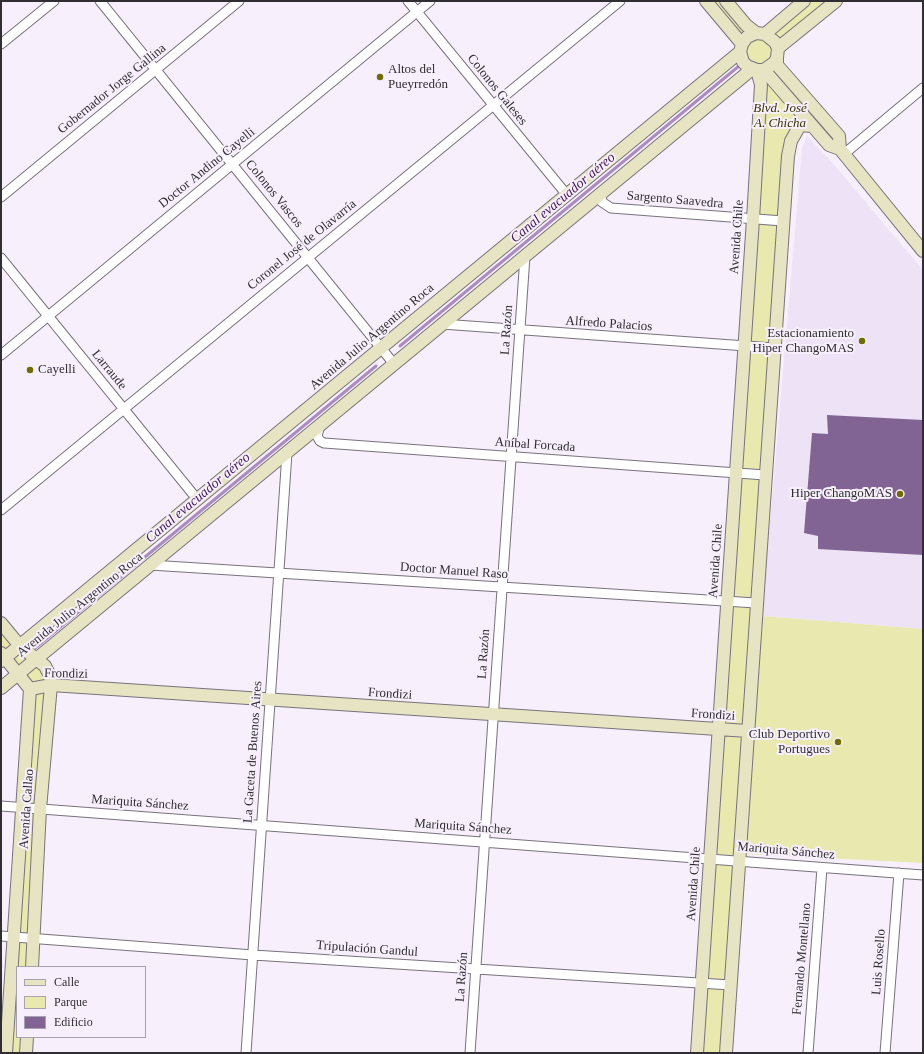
<!DOCTYPE html>
<meta charset="utf-8">
<style>
body{margin:0}
#map{position:relative;width:924px;height:1054px;overflow:hidden;background:#f7f0fc;font-family:Georgia,serif}
canvas{display:block}
.frame{position:absolute;inset:0;border:2px solid #302e32;pointer-events:none}
.legend{position:absolute;left:16px;top:966px;width:130px;height:72px;box-sizing:border-box;background:#f7f0fc;border:1px solid #a7a2ab;margin:0;padding:5px 7px;list-style:none;font-size:12px;color:#302e32}
.legend li{display:flex;align-items:center;gap:8px;height:20px}
.legend b{width:20px;border:1px solid #a7a2ab}
</style>
<div id="map">
<canvas width="924" height="1054"></canvas>
<div class="frame"></div>
<ul class="legend">
<li><b style="height:5px;background:#e6e4c2"></b>Calle</li>
<li><b style="height:11px;background:#e9e8ae"></b>Parque</li>
<li><b style="height:11px;background:#826494"></b>Edificio</li>
</ul>
</div>
<script>
const c = document.querySelector('canvas').getContext('2d');
c.lineJoin = 'round';
function fillPath(path, color) {
  c.fillStyle = color;
  c.fill(path, 'evenodd');
}
function shape(rows) {
  const path = new Path2D();
  for (const r of rows) {
    path.moveTo(r[0], r[1]);
    for (let i = 2; i < r.length; i += 2) path.lineTo(r[i], r[i + 1]);
  }
  return path;
}
function stroke(path, color, width, dash) {
  c.strokeStyle = color;
  c.lineWidth = width;
  c.lineCap = dash ? 'butt' : 'round';
  c.setLineDash(dash || []);
  c.stroke(path);
}
function write(font, color, halo, rows, align = 'center') {
  c.font = font + ' Georgia,serif';
  c.lineWidth = 4;
  c.setLineDash([]);
  c.textBaseline = 'middle';
  c.strokeStyle = halo;
  c.fillStyle = color;
  for (const [text, x, y, turn = 0] of rows) {
    c.save();
    c.translate(x, y);
    c.rotate((+turn || 0) * Math.PI / 180);
    c.textAlign = isNaN(turn) ? turn : align;
    if (halo) c.strokeText(text, 0, 0);
    c.fillText(text, 0, 0);
    c.restore();
  }
}
const built = shape([
 [807,136,831,161,923,270,923,629,762,616,802,148]
]);
const green = shape([
 [706,1,726,1,756,33,804,1,836,1,777,49,777,58,839,136,840,149,812,126,795,132,726,1053,697,1053,761,85],
 [762,616,923,629,923,863,746,854],
 [1,623,50,676,32,967,17,967,17,1037,27,1037,26,1053,6,1053,30,689,1,653]
]);
const stream = shape([
 [400,346,739,66],
 [35,648,376,366]
]);
const building = shape([
 [827,415,923,420,923,555,818,549,818,536,804,533,812,433,828,434]
]);
const street = shape([
 [100,1,394,364],
 [408,1,567,195],
 [1,44,54,1],
 [844,154,923,88],
 [603,192,601,196,602,202,611,208,783,221],
 [1,197,239,1],
 [1,258,197,499],
 [442,324,774,348],
 [1,355,430,1],
 [320,425,317,436,320,441,324,443,765,475],
 [1,510,620,1],
 [150,565,756,603],
 [1,806,923,875],
 [1,936,253,955,731,985],
 [246,1053,287,453],
 [470,1053,525,256],
 [808,1053,822,868],
 [885,1053,899,873]
]);
const secondary = shape([
 [706,1,742,44],
 [726,1,746,25,756,33],
 [765,34,804,1],
 [778,48,836,1],
 [777,58,777,65,839,136,840,149,844,154,923,251],
 [764,70,829,145,840,149],
 [1,623,20,646,45,666,50,676,51,685,40,809,32,967],
 [1,653,30,689,6,1053],
 [1,661,740,52,742,44,747,37,756,33,765,34,775,42,778,48,777,58,774,63,764,70,757,70,747,66,743,62,740,52],
 [1,688,752,69],
 [30,689,51,685,748,731],
 [26,1053,27,1037],
 [697,1053,753,219,761,85,757,70],
 [726,1053,788,156,791,141,800,125,812,126]
]);
const markers = [
 [380,77,4,"#6f6b07"],
 [862,341,4,"#6f6b07"],
 [30,370,4,"#6f6b07"],
 [900,494,4,"#6f6b07"],
 [838,742,4,"#6f6b07"]
];
const poiNames = [
 ["Altos del",388,70,"left"],
 ["Pueyrredón",388,85,"left"],
 ["Estacionamiento",854,334],
 ["Hiper ChangoMAS",854,349],
 ["Cayelli",38,370,"left"],
 ["Hiper ChangoMAS",892,494],
 ["Club Deportivo",830,735],
 ["Portugues",830,750]
];
const streetNames = [
 ["Gobernador Jorge Gallina",112,89,-39],
 ["Colonos Galeses",497,90,51],
 ["Doctor Andino Cayelli",207,168,-39],
 ["Colonos Vascos",274,194,51],
 ["Sargento Saavedra",675,200,5],
 ["Avenida Chile",737,237,-86],
 ["Coronel José de Olavarría",302,245,-39],
 ["Alfredo Palacios",609,324,4],
 ["La Razón",507,330,-86],
 ["Avenida Julio Argentino Roca",372,337,-40],
 ["Larraude",109,370,51],
 ["Aníbal Forcada",535,445,4],
 ["Avenida Chile",716,561,-86],
 ["Doctor Manuel Raso",454,571,4],
 ["Avenida Julio Argentino Roca",80,605,-39],
 ["La Razón",484,654,-86],
 ["Frondizi",66,674,1],
 ["Frondizi",390,694,4],
 ["Frondizi",713,715,4],
 ["La Gaceta de Buenos Aires",253,752,-86],
 ["Mariquita Sánchez",140,803,4],
 ["Avenida Callao",27,809,-86],
 ["Mariquita Sánchez",463,827,4],
 ["Mariquita Sánchez",786,851,5],
 ["Avenida Chile",694,884,-86],
 ["Tripulación Gandul",367,949,4],
 ["Fernando Montellano",802,959,-85],
 ["Luis Rosello",879,962,-86],
 ["La Razón",462,977,-86]
];
const parkNames = [
 ["Blvd. José",780,109],
 ["A. Chicha",780,124]
];
const waterNames = [
 ["Canal evacuador aéreo",563,198,-40],
 ["Canal evacuador aéreo",198,498,-40]
];
fillPath(built, '#eee3f6');
fillPath(green, '#e9e8ae');
stroke(stream, '#ab8cbe', 3);
fillPath(building, '#826494');
stroke(street, '#78727c', 11);
stroke(secondary, '#78727c', 14);
stroke(street, '#fff', 9);
stroke(secondary, '#e6e4c2', 12);
for (const [x, y, r, color] of markers) {
  const dot = new Path2D();
  dot.arc(x, y, r, 0, 2 * Math.PI);
  c.fillStyle = color;
  c.fill(dot);
  stroke(dot, '#f7f0fc', 1.5);
}
write('13px', '#302e32', '#f7f0fc', poiNames, 'right');
write('13px', '#302e32', '#f7f0fc', streetNames);
write('italic 13px', '#353301', '#f7f0fc', parkNames);
write('italic 14px', '#421957', '#f7f0fc', waterNames);
</script>
